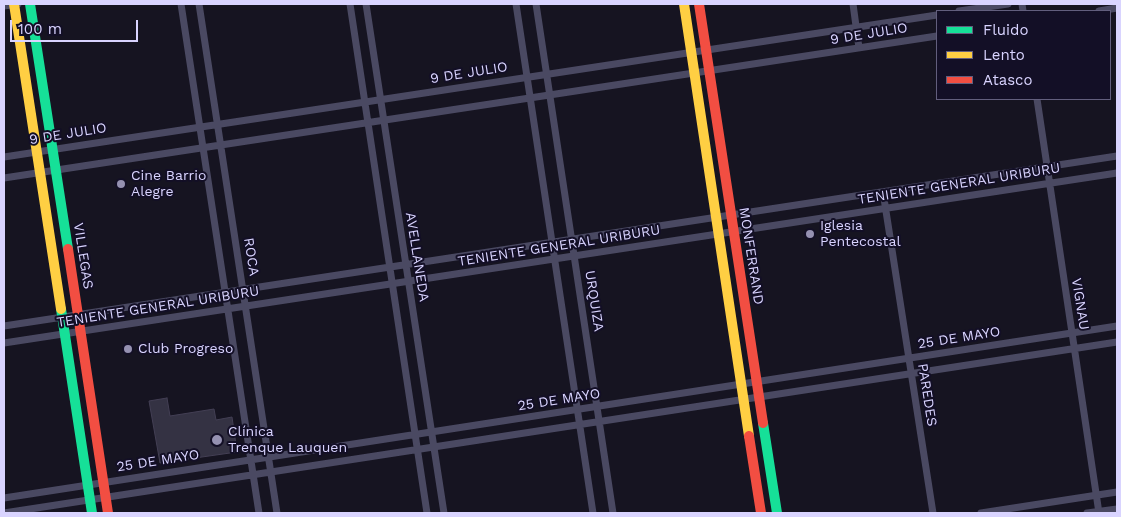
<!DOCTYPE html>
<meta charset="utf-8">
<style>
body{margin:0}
#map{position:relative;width:1121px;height:517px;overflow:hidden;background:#161421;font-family:"Work Sans",sans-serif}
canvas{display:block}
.frame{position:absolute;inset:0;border:5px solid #d9d4ff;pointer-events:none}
.legend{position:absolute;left:936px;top:10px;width:175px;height:90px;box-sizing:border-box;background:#130f26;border:1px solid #625e7d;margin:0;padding:6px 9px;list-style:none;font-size:15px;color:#d9d4ff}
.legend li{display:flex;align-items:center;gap:10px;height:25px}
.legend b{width:25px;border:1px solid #625e7d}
.scale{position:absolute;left:10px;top:20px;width:128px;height:22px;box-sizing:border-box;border:2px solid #d9d4ff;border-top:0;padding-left:6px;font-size:15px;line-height:18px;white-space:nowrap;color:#d9d4ff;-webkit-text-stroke:4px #130f26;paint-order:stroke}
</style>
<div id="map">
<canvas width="1121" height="517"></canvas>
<div class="frame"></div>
<ul class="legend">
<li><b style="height:6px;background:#16e098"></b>Fluido</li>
<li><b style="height:6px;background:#ffcf43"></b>Lento</li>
<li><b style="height:6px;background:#f24e42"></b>Atasco</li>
</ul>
<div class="scale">100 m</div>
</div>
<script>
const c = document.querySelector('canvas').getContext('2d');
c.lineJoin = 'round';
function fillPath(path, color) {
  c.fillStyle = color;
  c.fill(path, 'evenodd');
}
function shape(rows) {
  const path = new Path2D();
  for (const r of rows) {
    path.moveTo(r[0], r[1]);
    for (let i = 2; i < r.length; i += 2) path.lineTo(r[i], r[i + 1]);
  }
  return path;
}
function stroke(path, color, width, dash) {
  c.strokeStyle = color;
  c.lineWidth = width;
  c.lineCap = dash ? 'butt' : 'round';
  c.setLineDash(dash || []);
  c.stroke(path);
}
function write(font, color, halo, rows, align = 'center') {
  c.font = font + ' "Work Sans",sans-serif';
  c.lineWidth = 4;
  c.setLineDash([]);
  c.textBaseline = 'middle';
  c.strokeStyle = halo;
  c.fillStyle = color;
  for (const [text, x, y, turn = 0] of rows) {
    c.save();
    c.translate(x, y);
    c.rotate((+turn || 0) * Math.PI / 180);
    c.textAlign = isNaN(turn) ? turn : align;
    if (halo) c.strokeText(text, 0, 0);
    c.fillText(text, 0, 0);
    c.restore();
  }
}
const building = shape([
 [167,398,170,416,214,409,216,420,232,417,237,452,160,463,149,401,167,398]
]);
const street = shape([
 [181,4,259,513],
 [199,4,277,513],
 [350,4,427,513],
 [366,4,444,513],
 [516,4,593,513],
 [536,4,613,513],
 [853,4,859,48],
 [1022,4,1023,11],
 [4,6,18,4],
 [959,11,1008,4],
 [1099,11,1117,8],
 [1037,99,1099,513],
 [4,157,937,15],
 [4,178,937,36],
 [883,192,933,513],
 [4,326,1117,156],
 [4,343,1117,173],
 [4,498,1117,326],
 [4,513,1117,342],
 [981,513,1117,492],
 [1087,513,1117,509]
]);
const fast = shape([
 [30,4,68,249],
 [61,309,92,513],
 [763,423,777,513]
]);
const slow = shape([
 [14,4,61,309],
 [684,4,749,436]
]);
const jam = shape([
 [699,4,763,423],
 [68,249,108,513],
 [749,436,761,513]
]);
const markers = [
 [121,184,5,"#9591b1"],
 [810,234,5,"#9591b1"],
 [128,349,5,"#9591b1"],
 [217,440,6,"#9591b1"]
];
const streetNames = [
 ["9 DE JULIO",869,34,-9],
 ["9 DE JULIO",469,73,-9],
 ["9 DE JULIO",68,134,-9],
 ["TENIENTE GENERAL URIBURU",959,184,-9],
 ["TENIENTE GENERAL URIBURU",559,246,-9],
 ["VILLEGAS",83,256,81],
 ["MONFERRAND",751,256,81],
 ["ROCA",251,257,81],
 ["AVELLANEDA",417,257,81],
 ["URQUIZA",594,301,81],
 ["VIGNAU",1080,304,81],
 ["TENIENTE GENERAL URIBURU",158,307,-9],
 ["25 DE MAYO",959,338,-9],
 ["PAREDES",927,395,81],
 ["25 DE MAYO",559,400,-9],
 ["25 DE MAYO",158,461,-9]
];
const poiNames = [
 ["Cine Barrio",131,176],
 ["Alegre",131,192],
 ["Iglesia",820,226],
 ["Pentecostal",820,242],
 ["Club Progreso",138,349],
 ["Clínica",228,432],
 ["Trenque Lauquen",228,448]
];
fillPath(building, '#343243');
stroke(building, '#433f54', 1);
stroke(street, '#4a4962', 7);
stroke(fast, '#16e098', 10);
stroke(slow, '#ffcf43', 10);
stroke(jam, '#f24e42', 10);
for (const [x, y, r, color] of markers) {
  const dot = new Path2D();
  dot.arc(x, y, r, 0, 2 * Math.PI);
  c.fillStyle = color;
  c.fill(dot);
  stroke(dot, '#130f26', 2);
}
write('14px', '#d9d4ff', '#130f26', streetNames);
write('14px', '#d9d4ff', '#130f26', poiNames, 'left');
</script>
